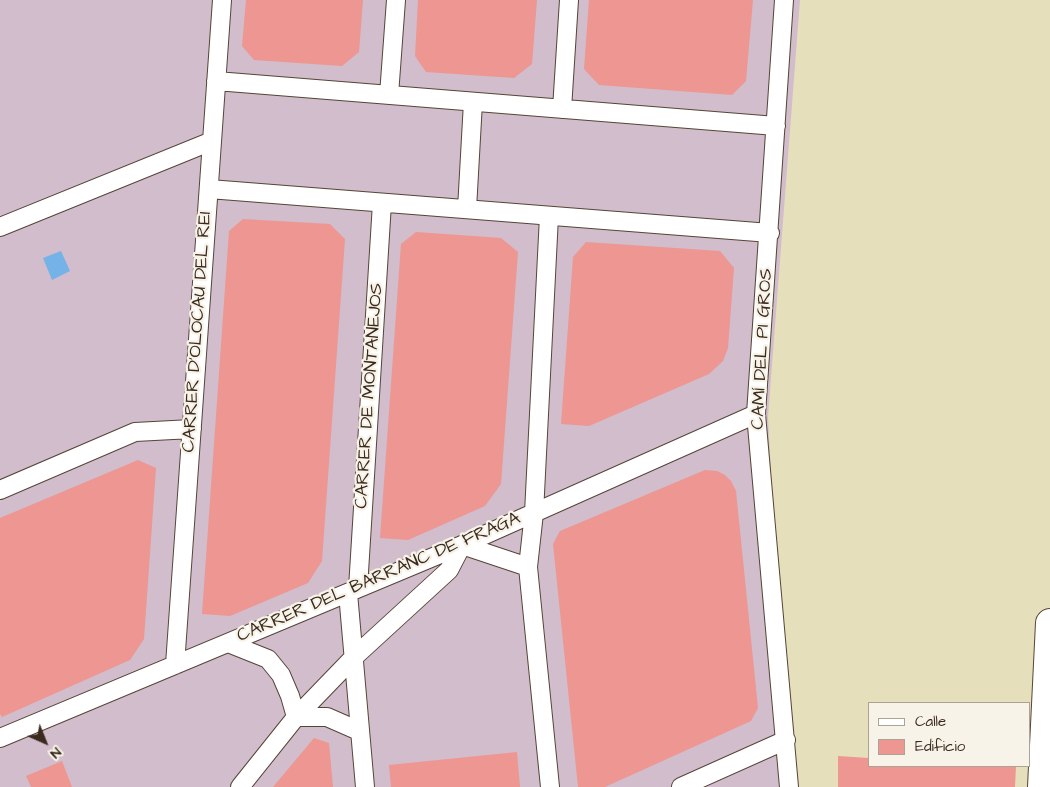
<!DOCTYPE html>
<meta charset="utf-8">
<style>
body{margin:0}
#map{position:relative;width:1050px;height:787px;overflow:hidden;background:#e6dfbb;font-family:"Architects Daughter",sans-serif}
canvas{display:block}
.legend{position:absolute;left:868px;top:702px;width:162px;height:65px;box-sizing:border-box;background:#f7f3e8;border:1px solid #aca397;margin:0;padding:6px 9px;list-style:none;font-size:15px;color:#3b2a1e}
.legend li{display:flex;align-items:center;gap:10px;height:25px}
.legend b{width:25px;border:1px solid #aca397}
.north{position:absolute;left:20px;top:717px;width:50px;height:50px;-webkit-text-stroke:4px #f7f3e8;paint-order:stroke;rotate:136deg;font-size:14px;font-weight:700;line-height:20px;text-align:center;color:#3b2a1e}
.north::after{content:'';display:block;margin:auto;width:18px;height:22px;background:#3b2a1e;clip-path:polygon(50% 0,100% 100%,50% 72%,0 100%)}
</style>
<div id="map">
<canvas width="1050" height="787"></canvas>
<ul class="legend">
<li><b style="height:6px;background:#fff"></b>Calle</li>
<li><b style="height:14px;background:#ee9691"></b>Edificio</li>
</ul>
<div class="north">N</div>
</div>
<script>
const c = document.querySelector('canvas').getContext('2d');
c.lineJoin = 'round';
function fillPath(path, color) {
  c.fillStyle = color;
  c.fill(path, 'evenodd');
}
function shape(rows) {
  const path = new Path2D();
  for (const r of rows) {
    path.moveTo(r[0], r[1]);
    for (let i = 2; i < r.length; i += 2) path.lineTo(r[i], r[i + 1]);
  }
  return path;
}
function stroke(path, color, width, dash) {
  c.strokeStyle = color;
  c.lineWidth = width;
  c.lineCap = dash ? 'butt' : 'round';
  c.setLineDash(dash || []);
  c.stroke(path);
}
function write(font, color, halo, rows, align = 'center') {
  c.font = font + ' "Architects Daughter",sans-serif';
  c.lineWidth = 4.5;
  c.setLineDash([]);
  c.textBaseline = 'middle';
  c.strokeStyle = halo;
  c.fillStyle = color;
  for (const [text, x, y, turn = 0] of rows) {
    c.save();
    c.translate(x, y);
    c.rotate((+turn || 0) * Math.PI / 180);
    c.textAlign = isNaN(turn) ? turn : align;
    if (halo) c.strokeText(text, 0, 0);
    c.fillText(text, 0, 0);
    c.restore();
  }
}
const industrial = shape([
 [0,0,800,0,768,417,788,787,0,787]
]);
const water = shape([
 [61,251,70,271,52,280,43,258]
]);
const building = shape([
 [246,0,363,0,359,52,342,66,254,60,242,46],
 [418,0,537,0,532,64,514,78,426,72,415,56],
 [589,0,753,0,746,81,732,95,599,85,584,69],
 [243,219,330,224,345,239,322,561,308,583,230,616,202,614,229,231],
 [416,232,501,238,518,252,501,484,485,506,408,540,380,538,401,244],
 [586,242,720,251,734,268,728,348,723,361,709,374,589,426,561,424,573,257],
 [138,460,156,468,144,639,130,660,2,717,0,714,0,518],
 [705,470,717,471,725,475,731,481,736,491,758,708,751,721,605,787,578,787,553,544,560,531],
 [314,738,329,743,333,787,273,787],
 [517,752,520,787,391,787,389,765],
 [838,756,869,758,869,766,1016,766,1015,787,838,787],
 [62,761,72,787,31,787,26,776]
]);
const street = shape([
 [784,0,756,414,789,787],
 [216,81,776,126],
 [389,95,396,0],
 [562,109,569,0],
 [209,189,770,233],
 [467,209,473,102],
 [549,216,534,513,528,567,550,787],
 [0,227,212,141],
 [0,490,135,432,192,429],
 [462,545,528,567],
 [358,588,382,203],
 [348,593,365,787],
 [228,643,268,659,281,675,290,696,296,717,327,717,359,731],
 [175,665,222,0],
 [0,738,462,545,756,414],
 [240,787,296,717,353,658,449,570,462,545],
 [681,787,786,740]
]);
const primary = shape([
 [1042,787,1050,623]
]);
const streetNames = [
 ["CARRER D'OLOCAU DEL REI",198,332,-86],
 ["CAMÍ DEL PI GROS",763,349,-87],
 ["CARRER DE MONTANEJOS",370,396,-86],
 ["CARRER DEL BARRANC DE FRAGA",379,578,-23]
];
fillPath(industrial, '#d1bdcb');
fillPath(water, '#74b2e7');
fillPath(building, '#ee9691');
stroke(street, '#554536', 20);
stroke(primary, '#554536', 30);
stroke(street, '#fff', 18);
stroke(primary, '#fff', 28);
write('18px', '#3b2a1e', '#f7f3e8', streetNames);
</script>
